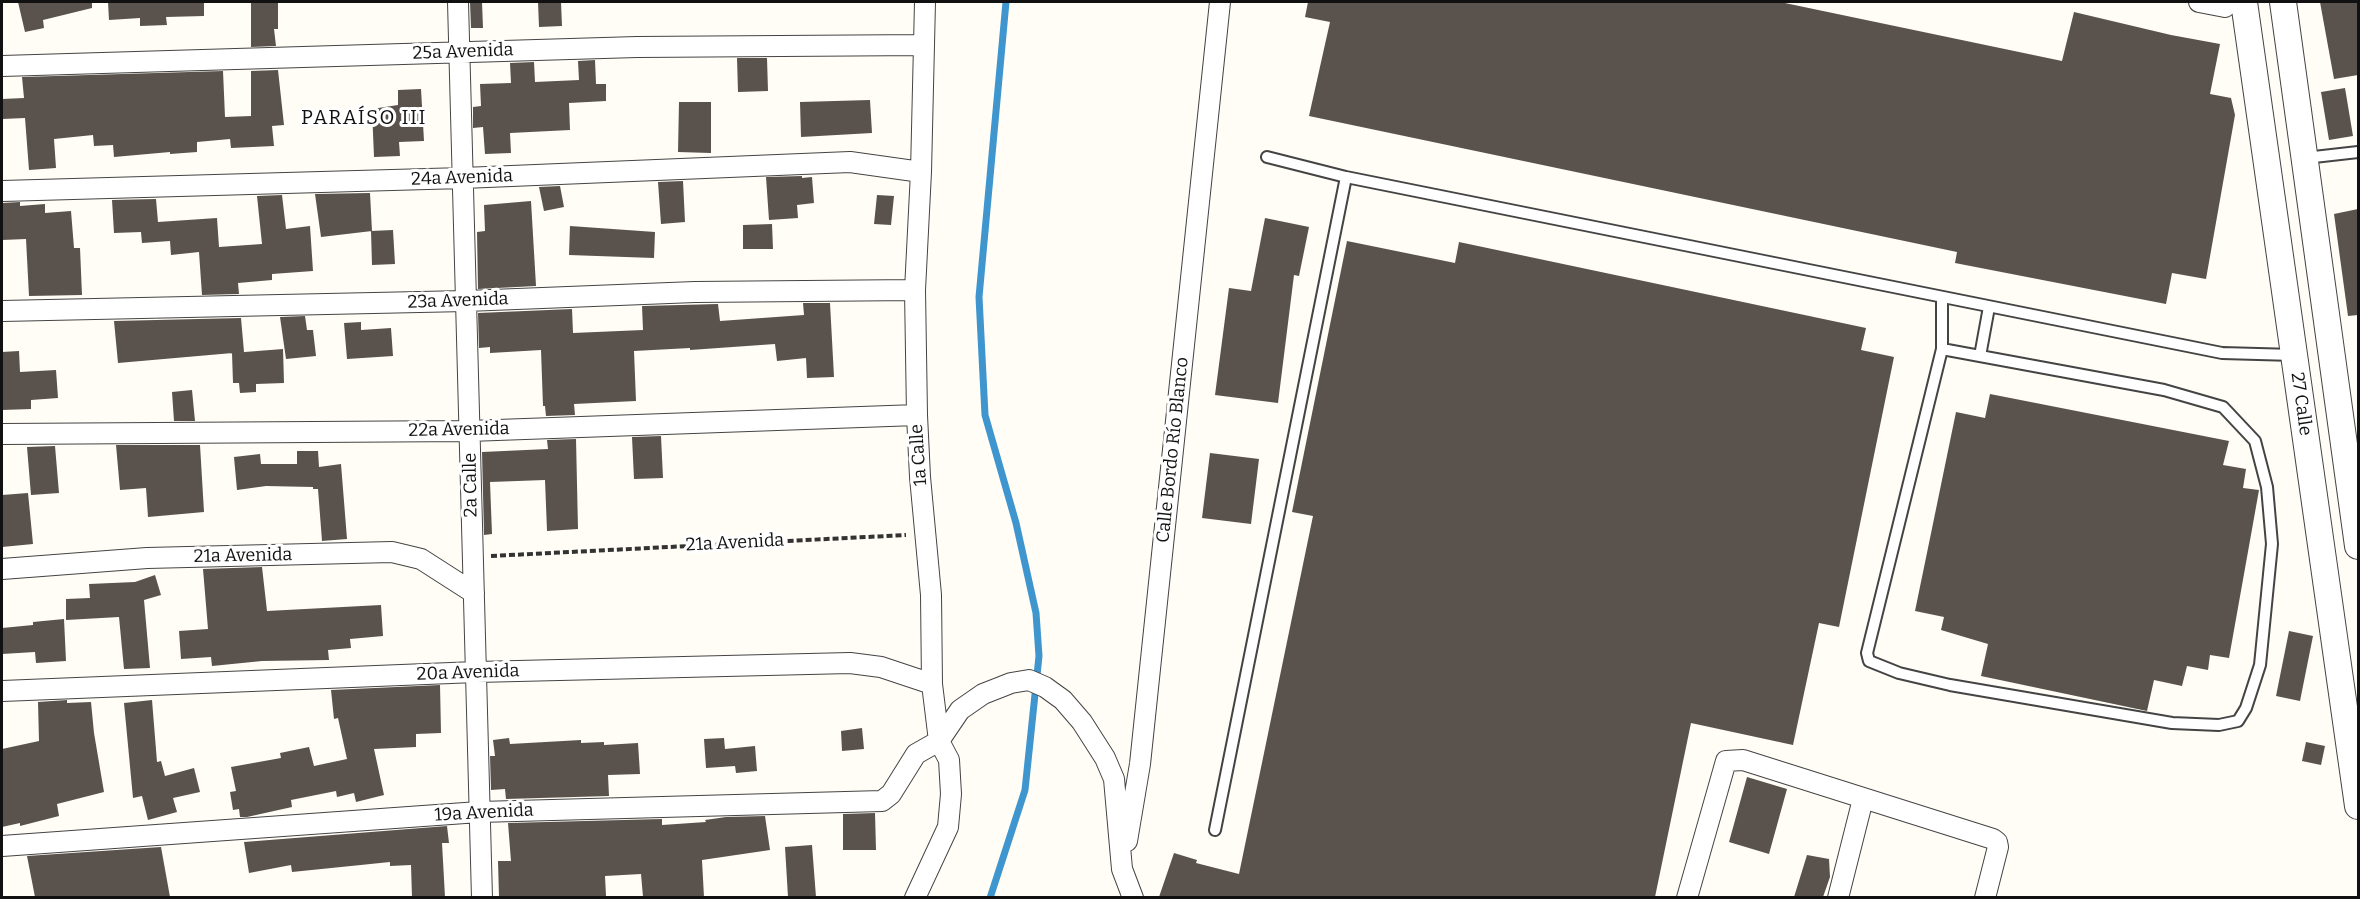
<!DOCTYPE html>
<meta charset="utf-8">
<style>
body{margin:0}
#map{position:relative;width:2360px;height:899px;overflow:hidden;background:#fffdf5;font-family:Bitter,serif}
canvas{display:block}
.frame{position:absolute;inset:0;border:3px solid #111;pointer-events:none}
</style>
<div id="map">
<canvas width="2360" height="899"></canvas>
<div class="frame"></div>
</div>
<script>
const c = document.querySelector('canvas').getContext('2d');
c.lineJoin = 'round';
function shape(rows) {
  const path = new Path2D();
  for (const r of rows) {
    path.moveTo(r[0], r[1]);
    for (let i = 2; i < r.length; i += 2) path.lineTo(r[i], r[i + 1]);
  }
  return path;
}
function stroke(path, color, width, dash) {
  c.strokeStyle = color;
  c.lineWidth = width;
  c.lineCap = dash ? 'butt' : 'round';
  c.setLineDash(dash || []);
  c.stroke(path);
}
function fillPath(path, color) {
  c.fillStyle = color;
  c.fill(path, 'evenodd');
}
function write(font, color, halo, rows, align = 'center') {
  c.font = font + ' Bitter,serif';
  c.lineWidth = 6;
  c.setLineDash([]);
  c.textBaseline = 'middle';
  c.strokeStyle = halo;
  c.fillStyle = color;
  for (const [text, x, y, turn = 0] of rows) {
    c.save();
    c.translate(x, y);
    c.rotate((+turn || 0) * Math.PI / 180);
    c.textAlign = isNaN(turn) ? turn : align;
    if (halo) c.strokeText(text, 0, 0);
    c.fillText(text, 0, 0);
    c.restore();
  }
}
const stream = shape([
 [990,898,1025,790,1039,656,1036,613,1016,523,985,415,979,297,1006,2]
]);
const building = shape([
 [18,2,92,2,92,8,43,20,44,28,25,32],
 [108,2,204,2,204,16,166,17,167,25,140,26,140,18,109,20],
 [251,2,278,2,278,29,274,29,276,46,251,47],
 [470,2,482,2,483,28,471,28],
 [538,2,561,2,562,26,539,27],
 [1308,2,1780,2,2062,61,2074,12,2171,35,2220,44,2210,94,2231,98,2235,115,2206,279,2172,273,2166,304,1955,263,1957,252,1309,116,1330,22,1305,17],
 [2320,2,2358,2,2358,75,2334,79],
 [737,58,767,58,768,91,738,92],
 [595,60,596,84,606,84,606,101,569,103,570,130,510,133,511,153,485,154,483,127,473,128,473,107,481,106,480,84,511,83,510,63,534,62,535,82,579,80,578,61],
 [278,70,284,125,272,126,274,146,231,148,230,139,197,142,197,152,170,154,170,152,114,157,113,145,94,146,93,135,54,139,56,168,29,170,25,118,2,119,2,99,24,98,22,77,223,71,225,117,251,116,251,71],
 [2345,88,2353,136,2329,140,2321,92],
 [421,89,424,141,399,142,400,156,374,157,372,109,398,105,398,90],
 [870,100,872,133,801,137,800,102],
 [679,102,711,102,711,153,678,152],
 [802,176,802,178,812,177,814,203,797,205,798,218,769,220,766,177],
 [683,181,685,222,661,224,658,182],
 [560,186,564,207,544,211,539,187],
 [370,193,372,231,321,237,315,194],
 [282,195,286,229,310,226,313,271,272,274,272,280,238,283,239,294,202,295,199,252,171,255,170,241,142,243,141,232,114,233,112,200,156,199,158,222,217,218,219,247,262,244,257,196],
 [877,195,894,196,891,225,874,224],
 [531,201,536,286,478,289,477,232,485,231,484,205],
 [20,202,20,206,45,204,45,213,71,211,74,248,80,248,82,295,29,296,26,239,2,240,2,203],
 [2358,209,2358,315,2348,316,2334,214],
 [1265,218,1309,227,1299,276,1294,275,1278,403,1215,395,1229,288,1251,291],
 [772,224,773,249,743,249,743,225],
 [570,226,655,232,654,258,569,255],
 [393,230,395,264,372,265,371,231],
 [1347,241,1455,263,1459,242,1866,328,1861,350,1894,357,1839,627,1819,623,1793,745,1691,723,1655,897,1159,897,1174,853,1197,860,1196,863,1239,874,1313,516,1292,512],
 [803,303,830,303,834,377,807,378,806,358,777,361,775,344,690,350,690,348,634,351,636,401,574,404,575,415,546,416,545,406,543,406,541,350,490,353,490,347,479,348,478,313,572,309,573,333,643,330,642,306,718,304,720,321,804,315],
 [305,316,307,330,313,330,316,356,286,359,280,317],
 [241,318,244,352,118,363,114,321],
 [361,322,361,330,391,328,393,356,347,359,344,323],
 [283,349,284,383,256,384,256,392,240,393,239,383,233,383,232,353],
 [19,351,20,372,56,370,58,398,31,400,31,409,2,410,2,352],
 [192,390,195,421,174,421,172,392],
 [1990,394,2229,441,2223,465,2246,469,2243,488,2259,490,2229,658,2210,655,2208,670,2187,666,2182,686,2154,680,2147,711,1981,676,1988,644,1941,630,1944,617,1915,611,1956,412,1985,418],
 [661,436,663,478,634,479,632,437],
 [576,439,578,529,547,531,545,480,490,482,492,534,484,535,482,452,548,449,547,440],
 [116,445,200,445,204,512,148,517,146,488,120,490],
 [55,446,59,493,31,495,27,447],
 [297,451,318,451,319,467,341,464,347,539,322,541,318,489,313,489,313,487,266,486,237,490,234,457,260,454,261,464,297,464],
 [1210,453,1259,459,1251,524,1202,518],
 [28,493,33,544,2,547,2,495],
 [262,567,267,611,381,605,383,636,350,639,351,648,328,650,329,660,262,661,212,666,211,657,181,659,179,631,208,629,203,569],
 [155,575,161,595,144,600,150,668,124,669,119,617,66,620,66,599,90,598,89,584,135,582],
 [64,619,66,661,36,663,35,652,2,654,2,628,33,625,33,622],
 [2289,631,2313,636,2300,701,2276,696],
 [440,685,441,733,416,734,416,747,374,749,384,795,356,802,354,793,337,797,336,791,291,800,292,807,247,817,240,817,239,809,233,810,230,792,236,791,231,767,281,758,280,753,309,747,314,766,347,759,338,718,334,719,331,690],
 [67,700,67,703,91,702,94,733,104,792,57,804,59,816,20,826,20,823,2,827,2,749,39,741,38,702],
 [152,700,157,762,161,761,165,776,194,768,200,792,173,798,177,812,148,820,142,796,133,798,124,703],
 [862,728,864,749,842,751,841,731],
 [509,738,510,744,581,740,581,743,604,742,604,745,638,743,640,774,608,775,609,796,506,799,505,789,491,790,490,756,495,756,493,740],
 [724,738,725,749,755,746,757,771,736,773,735,766,706,768,704,739],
 [2306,742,2325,746,2321,765,2302,761],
 [1747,777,1787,789,1769,854,1729,842],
 [875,813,876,850,843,850,843,814],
 [765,816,770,850,702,860,704,897,643,897,641,874,605,876,606,896,499,897,498,861,511,861,508,823,662,819,662,825,706,822,705,820,726,817],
 [447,826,449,843,442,843,445,897,412,897,411,865,390,866,390,862,292,872,291,865,249,873,244,842],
 [812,845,816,897,788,897,785,847],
 [161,847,170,897,35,897,27,856],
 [1807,855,1829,859,1830,877,1823,897,1794,897]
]);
const path = shape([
 [491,556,906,535]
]);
const service = shape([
 [1267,157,1346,177,2222,353,2294,355],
 [2305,158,2358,152],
 [1942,349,2164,390,2223,407,2255,441,2267,487,2272,544,2260,665,2246,708,2238,721,2219,725,2172,723,1950,685,1899,673,1869,661,1867,653,1942,349,1942,297],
 [1980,356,1989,307],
 [1215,830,1346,177]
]);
const minor = shape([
 [458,2,482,898],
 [2199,2,2225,7],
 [2,66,637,47,924,45],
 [2,191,463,178,850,162,921,172],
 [2,311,466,301,695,292,915,290],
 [2,434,469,431,917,415],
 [2,569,147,558,392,552,421,559,474,593],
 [2,691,476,672,850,663,881,667,932,684],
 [1127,841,1140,764,1220,2],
 [2,846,479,812,882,801,891,794,916,754,939,741,960,710,983,694,1011,683,1029,680,1045,687,1063,700,1082,722,1105,758,1114,779,1122,869,1133,898],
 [915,898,948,827,951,794,949,760,939,741,932,684,931,595,920,477,917,415,915,290,921,172,925,2],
 [1687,898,1726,761,1743,760,1993,839,1997,842,1998,847,1985,898],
 [1838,898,1863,799]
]);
const tertiary = shape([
 [2244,2,2358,806],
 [2283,2,2358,546]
]);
const streetNames = [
 ["25a Avenida",463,52,-2],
 ["24a Avenida",462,178,-2],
 ["23a Avenida",458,301,-2],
 ["27 Calle",2301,404,82],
 ["22a Avenida",459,430,-1],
 ["Calle Bordo Río Blanco",1173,450,-84],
 ["1a Calle",919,455,-94],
 ["2a Calle",471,485,-91],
 ["21a Avenida",735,543,-3],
 ["21a Avenida",243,556,-1],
 ["20a Avenida",468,673,-2],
 ["19a Avenida",484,813,-3]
];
const neighbourhoodNames = [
 ["PARAÍSO III",364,118]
];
stroke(stream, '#3f96cf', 7);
fillPath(building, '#5a524d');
stroke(service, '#444', 14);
stroke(minor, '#444', 22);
stroke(tertiary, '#444', 28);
stroke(path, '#333', 4, [6, 3]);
stroke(service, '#fff', 10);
stroke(minor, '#fff', 20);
stroke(tertiary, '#fff', 26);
write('18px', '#111', '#fff', streetNames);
c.letterSpacing = '1.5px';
write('20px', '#111', '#fff', neighbourhoodNames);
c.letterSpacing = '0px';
</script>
